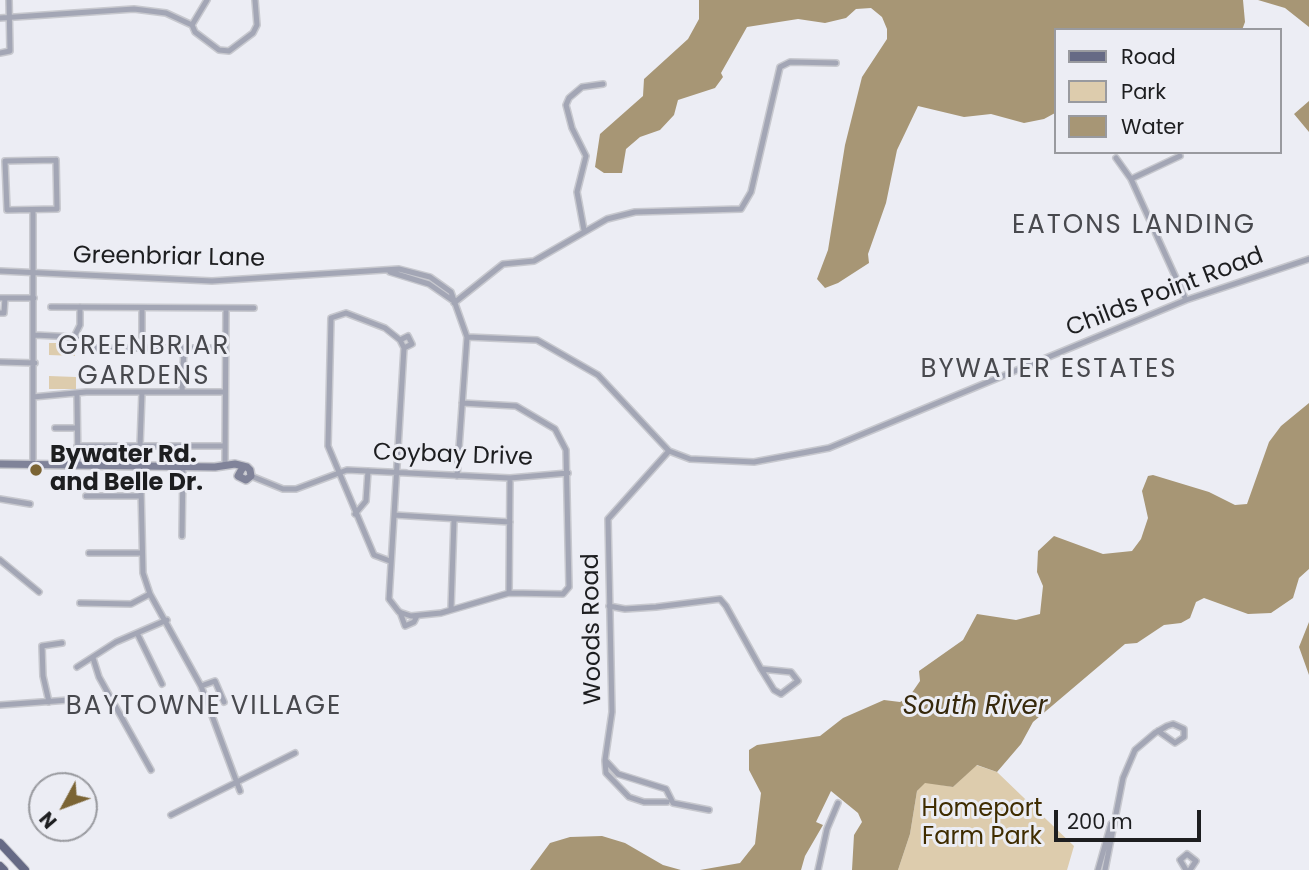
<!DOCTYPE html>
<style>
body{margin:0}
#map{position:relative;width:1309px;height:870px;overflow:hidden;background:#ecedf4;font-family:Poppins,sans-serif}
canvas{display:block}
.legend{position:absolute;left:1054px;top:28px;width:228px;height:126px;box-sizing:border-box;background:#ecedf4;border:2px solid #999a9f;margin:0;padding:9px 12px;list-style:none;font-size:21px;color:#1d1e20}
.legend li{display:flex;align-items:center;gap:14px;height:35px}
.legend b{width:35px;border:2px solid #999a9f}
.north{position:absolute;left:28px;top:772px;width:70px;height:70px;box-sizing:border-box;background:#ecedf4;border:2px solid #999a9f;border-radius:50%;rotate:229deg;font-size:19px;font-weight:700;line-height:28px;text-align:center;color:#1d1e20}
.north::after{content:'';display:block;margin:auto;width:24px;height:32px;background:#7b6434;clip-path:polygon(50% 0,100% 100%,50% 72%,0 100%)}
.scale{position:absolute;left:1054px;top:810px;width:147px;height:32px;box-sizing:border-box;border:4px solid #1d1e20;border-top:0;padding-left:9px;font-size:21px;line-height:24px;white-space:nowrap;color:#1d1e20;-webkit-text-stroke:5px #ecedf4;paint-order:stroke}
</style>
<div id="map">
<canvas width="1309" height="870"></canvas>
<ul class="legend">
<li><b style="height:9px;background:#666a85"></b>Road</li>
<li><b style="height:19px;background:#ddccad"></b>Park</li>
<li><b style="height:19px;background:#a79675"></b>Water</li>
</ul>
<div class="north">N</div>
<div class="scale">200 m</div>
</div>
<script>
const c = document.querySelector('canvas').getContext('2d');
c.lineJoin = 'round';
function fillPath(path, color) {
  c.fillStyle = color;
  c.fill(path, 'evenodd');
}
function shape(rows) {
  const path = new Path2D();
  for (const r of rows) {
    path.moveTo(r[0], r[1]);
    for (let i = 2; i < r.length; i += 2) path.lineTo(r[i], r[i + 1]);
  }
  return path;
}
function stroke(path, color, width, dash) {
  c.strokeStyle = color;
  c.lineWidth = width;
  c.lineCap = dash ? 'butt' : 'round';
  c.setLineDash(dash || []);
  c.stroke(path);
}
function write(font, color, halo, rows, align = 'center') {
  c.font = font + ' Poppins,sans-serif';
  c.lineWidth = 6;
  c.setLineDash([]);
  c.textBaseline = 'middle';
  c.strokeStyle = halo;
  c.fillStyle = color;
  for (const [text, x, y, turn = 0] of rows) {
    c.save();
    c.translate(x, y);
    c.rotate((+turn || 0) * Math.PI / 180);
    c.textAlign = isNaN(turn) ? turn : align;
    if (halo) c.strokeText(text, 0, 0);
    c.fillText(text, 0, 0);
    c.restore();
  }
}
const green = shape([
 [49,343,75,343,75,356,49,355],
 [49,376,76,377,76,389,49,389],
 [976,765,997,772,1074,846,1067,870,898,870,910,834,917,791,925,782,953,787]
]);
const water = shape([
 [699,0,1243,0,1245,22,1242,30,1055,30,1055,113,1044,119,1024,123,991,114,964,117,918,106,897,150,886,203,868,254,869,263,838,283,825,288,817,279,828,250,845,145,862,77,887,39,887,29,882,17,871,8,856,9,846,18,825,23,798,19,747,27,721,73,723,77,715,88,678,100,674,115,660,130,640,137,626,149,622,173,604,173,595,167,600,134,643,96,644,79,688,39,699,19],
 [1258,0,1309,0,1309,27,1285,8],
 [1309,101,1309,132,1294,114],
 [1309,403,1309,569,1299,578,1293,598,1271,613,1248,614,1204,598,1196,602,1190,618,1181,623,1164,625,1137,643,1125,644,1033,722,1021,744,997,772,977,765,953,787,925,783,917,791,910,834,898,870,852,870,854,835,862,822,858,813,831,791,816,822,823,825,805,856,801,870,700,870,740,863,755,844,761,793,749,770,749,750,757,745,820,736,843,718,884,700,900,702,909,697,920,681,919,671,963,640,977,614,1016,620,1040,614,1043,586,1037,572,1038,551,1054,536,1103,554,1132,551,1141,539,1148,518,1142,491,1148,476,1153,475,1209,492,1235,505,1247,504,1269,442,1281,426],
 [1309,622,1309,675,1299,647],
 [602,836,625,843,663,865,681,870,530,870,550,843,570,837]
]);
const street = shape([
 [0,18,134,9,166,13,192,25,195,32,219,50,229,51,253,33,257,25,255,0],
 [192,25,207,0],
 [0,53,10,51,9,0],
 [1116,158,1131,179,1186,300],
 [56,160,57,209,7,210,5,161,56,160],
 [1131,179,1180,156],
 [584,230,577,192,586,156,572,128,566,105,569,98,582,87,603,84],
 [0,271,212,281,399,269,430,277,451,292,467,337,457,476],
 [390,272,429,284,452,300],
 [0,298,34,298],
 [454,303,503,264,534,261,607,219,635,212,741,209,751,192,780,67,790,62,836,63],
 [51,307,254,308],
 [142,309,142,348],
 [0,313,4,313,5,298],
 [35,335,74,337,90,348,225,348],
 [74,337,80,325,80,307],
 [467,337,537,340,598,375,669,451,690,459,754,462,829,448,1186,300,1309,259],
 [404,348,400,340,408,336,412,344,404,348,389,599,399,612,411,616,441,613,509,593,563,594,569,587,566,450,555,429,516,406,462,403],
 [0,362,35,363],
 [142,392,140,446,143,573,150,594,201,686,240,791],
 [182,392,184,348],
 [77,395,78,466],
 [33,397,86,392,224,392],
 [55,428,77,428],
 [77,446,224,446],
 [669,451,608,519,612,712,605,760,618,774,666,789,673,803,709,810],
 [33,465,33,210],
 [225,466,226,308],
 [251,476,283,489,296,489,347,470,510,478,568,473],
 [86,496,140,496],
 [0,499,30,504],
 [355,514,366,501,368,471],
 [394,515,510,522],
 [182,536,183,466],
 [89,553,141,553],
 [0,560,39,592],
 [390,561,374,555,328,446,331,318,346,313,385,328,400,340],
 [509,593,510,478],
 [80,603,131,604,150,594],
 [609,606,625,609,656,607,720,599,726,606,761,669,774,690,781,694,798,681,791,672,761,669],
 [451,609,454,520],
 [400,612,405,626,414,622,417,616],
 [138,635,162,684],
 [93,658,99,677,151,770],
 [77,667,116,642,167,620],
 [201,686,215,681,224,702],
 [49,702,43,676,42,646,62,643],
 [0,705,69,700],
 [605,761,606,773,629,797,644,802,667,802],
 [171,815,295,753],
 [818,870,827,829,838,803],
 [1098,870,1111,824],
 [1105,870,1123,778,1135,750,1155,733,1167,726,1173,724,1184,729,1184,737,1175,743,1158,731],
 [1186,870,1180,860,1187,854,1196,861,1190,870]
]);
const secondary = shape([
 [0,464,215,467,235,464,247,467,250,470,251,476,246,480,238,476,243,467]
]);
const primary = shape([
 [0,843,25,870],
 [0,866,4,870]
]);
const markers = [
 [36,470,7,"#7b6434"]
];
const streetNames = [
 ["Greenbriar Lane",169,258,1],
 ["Childs Point Road",1165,293,-21],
 ["Coybay Drive",453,456,2],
 ["Woods Road",593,629,-91]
];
const poiNames = [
 ["Bywater Rd.",50,456],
 ["and Belle Dr.",50,484]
];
const parkNames = [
 ["Homeport",982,810],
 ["Farm Park",982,838]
];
const neighbourhoodNames = [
 ["EATONS LANDING",1134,226],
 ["GREENBRIAR",144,347],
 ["GARDENS",144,377],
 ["BYWATER ESTATES",1049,370],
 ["BAYTOWNE VILLAGE",204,707]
];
const waterNames = [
 ["South River",975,707]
];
fillPath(green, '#ddccad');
fillPath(water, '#a79675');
stroke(street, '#c7c8ce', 8);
stroke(secondary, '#c7c8ce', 10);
stroke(primary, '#c7c8ce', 10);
stroke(street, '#a3a6b5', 5);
stroke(secondary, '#808399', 7);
stroke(primary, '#666a85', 8);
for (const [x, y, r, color] of markers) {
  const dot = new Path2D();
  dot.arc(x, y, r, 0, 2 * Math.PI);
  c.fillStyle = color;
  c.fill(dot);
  stroke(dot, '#ecedf4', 2.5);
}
write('24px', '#1d1e20', '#ecedf4', streetNames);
write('bold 24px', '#1d1e20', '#ecedf4', poiNames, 'left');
write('24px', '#3f2c00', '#ecedf4', parkNames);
c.letterSpacing = '2px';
write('26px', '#48494e', '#ecedf4', neighbourhoodNames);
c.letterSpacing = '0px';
write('italic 26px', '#36280b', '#ecedf4', waterNames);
</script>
